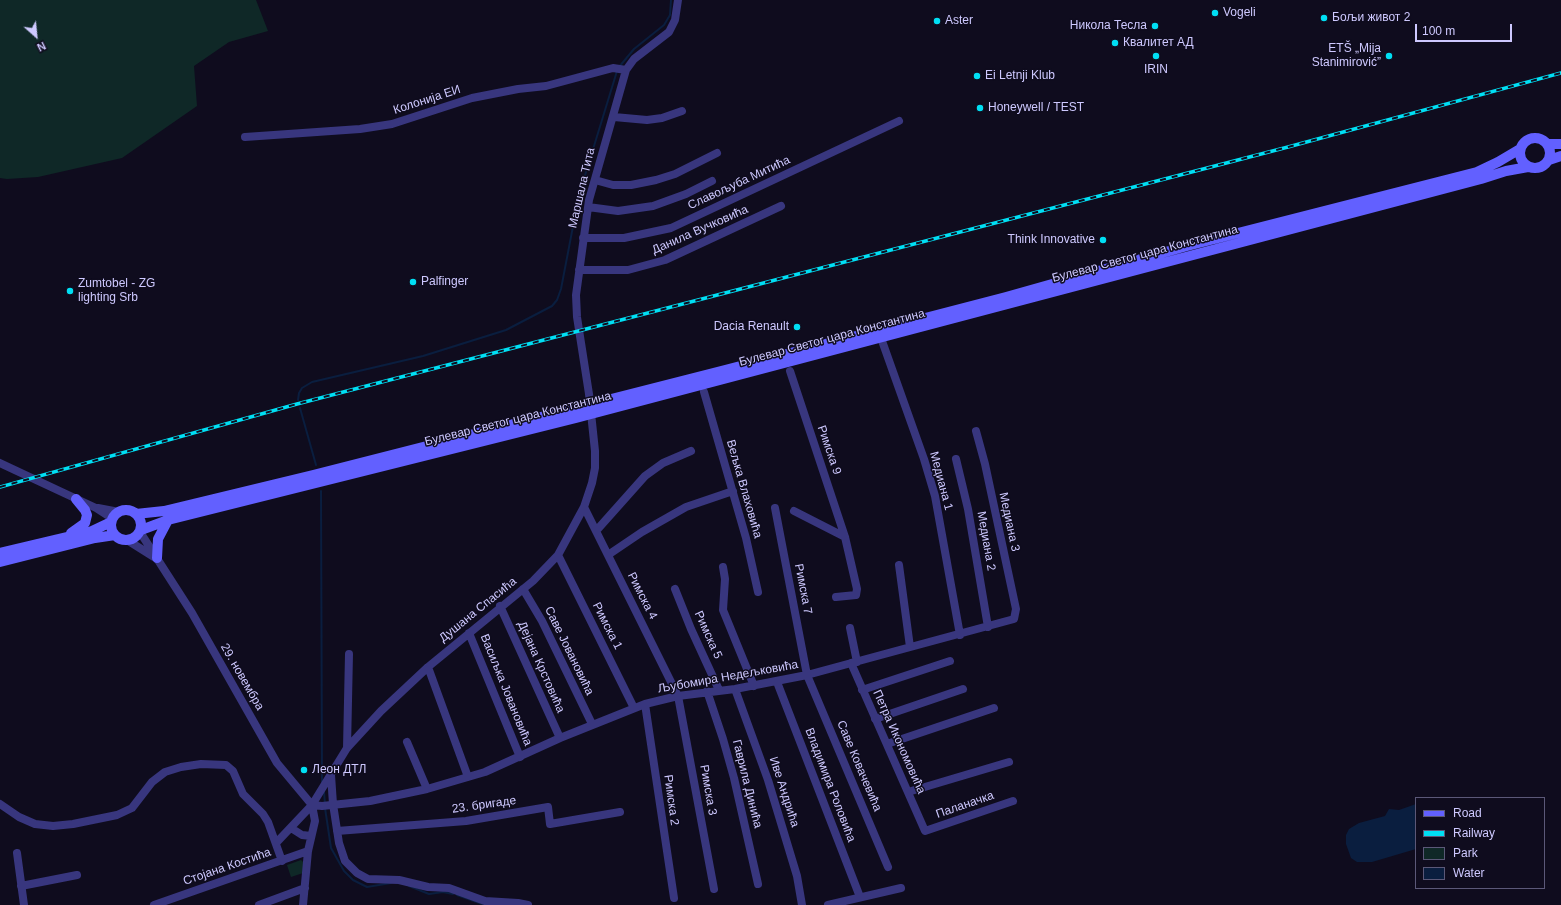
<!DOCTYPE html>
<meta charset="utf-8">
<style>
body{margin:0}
#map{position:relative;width:1561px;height:905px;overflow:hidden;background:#0f0c1e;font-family:Helvetica,sans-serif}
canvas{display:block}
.legend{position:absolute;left:1415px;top:797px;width:130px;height:92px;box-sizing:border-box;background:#0f0c1e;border:1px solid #5b5878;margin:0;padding:5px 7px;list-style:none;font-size:12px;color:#cec9ff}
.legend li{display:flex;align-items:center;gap:8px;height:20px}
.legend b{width:20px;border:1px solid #5b5878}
.north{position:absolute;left:16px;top:16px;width:40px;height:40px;-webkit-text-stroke:3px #0f0c1e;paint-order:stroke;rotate:153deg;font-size:11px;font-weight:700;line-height:16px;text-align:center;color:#cec9ff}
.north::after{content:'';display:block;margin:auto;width:14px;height:18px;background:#cec9ff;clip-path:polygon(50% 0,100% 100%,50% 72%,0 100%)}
.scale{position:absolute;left:1415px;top:24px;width:97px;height:18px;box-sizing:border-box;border:2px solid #cec9ff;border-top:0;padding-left:5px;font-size:12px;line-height:14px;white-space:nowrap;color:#cec9ff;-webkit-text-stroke:3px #0f0c1e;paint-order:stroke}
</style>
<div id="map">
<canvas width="1561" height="905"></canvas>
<ul class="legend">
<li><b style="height:5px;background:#6260ff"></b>Road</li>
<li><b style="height:5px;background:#00dff4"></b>Railway</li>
<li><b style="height:11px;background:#0f2827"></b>Park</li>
<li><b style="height:11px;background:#0a1e3f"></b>Water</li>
</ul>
<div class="north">N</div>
<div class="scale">100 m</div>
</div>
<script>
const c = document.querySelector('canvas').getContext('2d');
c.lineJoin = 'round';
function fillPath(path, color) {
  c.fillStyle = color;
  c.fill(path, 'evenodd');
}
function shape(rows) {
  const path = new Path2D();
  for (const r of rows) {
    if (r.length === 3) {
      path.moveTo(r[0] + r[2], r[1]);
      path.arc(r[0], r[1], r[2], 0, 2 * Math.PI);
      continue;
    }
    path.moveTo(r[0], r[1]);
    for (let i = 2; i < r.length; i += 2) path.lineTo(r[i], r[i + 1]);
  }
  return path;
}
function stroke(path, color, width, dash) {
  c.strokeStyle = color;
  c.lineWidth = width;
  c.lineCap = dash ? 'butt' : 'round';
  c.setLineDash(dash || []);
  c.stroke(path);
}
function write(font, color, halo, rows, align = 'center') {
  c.font = font + ' Helvetica,sans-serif';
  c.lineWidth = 3;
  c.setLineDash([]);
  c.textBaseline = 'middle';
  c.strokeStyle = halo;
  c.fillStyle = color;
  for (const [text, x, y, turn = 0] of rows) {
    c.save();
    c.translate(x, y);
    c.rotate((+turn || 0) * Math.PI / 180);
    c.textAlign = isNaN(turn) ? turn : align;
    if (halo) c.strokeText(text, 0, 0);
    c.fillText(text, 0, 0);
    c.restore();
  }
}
const green = shape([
 [0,0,256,0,268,31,229,42,194,66,197,106,122,158,38,177,7,179,0,178],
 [301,860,303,862,303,873,291,877,287,865]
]);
const water = shape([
 [1416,804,1416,849,1372,862,1357,862,1351,858,1346,844,1346,835,1349,829,1359,823,1385,816,1389,809,1399,810]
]);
const stream = shape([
 [619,67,634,49,664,25,670,15,671,0],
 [298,400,299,393,302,388,312,382,423,356,506,330,552,306,557,300,561,289,579,195,617,71],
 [300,408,316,465],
 [321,491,322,782],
 [324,792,325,804],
 [325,808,331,848,344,871,353,880,367,887,391,883],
 [409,886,429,894,443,892,453,894],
 [457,895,485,905]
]);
const street = shape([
 [614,117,647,120,662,118,682,111],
 [245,137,360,129,392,124,472,98,518,89,546,86,613,68,626,70],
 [595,180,613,185,631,185,656,180,675,174,717,153],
 [588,207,618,211,653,206,686,194,712,181],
 [583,238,624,238,671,228,899,121],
 [579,270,628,270,665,260,781,206],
 [881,338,924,459,935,496,960,635],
 [790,371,845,537,857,589,856,595,836,597],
 [704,392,746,538,758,592],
 [956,459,968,509,988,627],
 [0,463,96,508,113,519],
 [584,507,678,696,714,889],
 [98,508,119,512],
 [775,508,807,675,888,867],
 [794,511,845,537],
 [596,531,645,476,663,463,691,451],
 [140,532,192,613,277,763,312,805,315,821,308,851,303,905],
 [127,540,154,557],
 [558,555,634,708],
 [608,555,642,532,686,507,733,491],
 [899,565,910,647],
 [723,567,725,579,723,610,754,686],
 [523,589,542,621,592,724],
 [675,589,691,629,719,690],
 [500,606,560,738],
 [850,628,857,662],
 [469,633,520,757],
 [851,663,925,831,1013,801],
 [428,667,468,777],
 [777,682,860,897],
 [735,689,768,780,797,876,802,905],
 [862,690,950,661],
 [707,691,723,739,734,778,758,884],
 [645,704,674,898],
 [875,719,963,689],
 [407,742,427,789],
 [887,744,994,708],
 [347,748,349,654],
 [331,775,333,804,339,843,345,861,357,873,368,879,399,880,428,887,449,888,485,901,518,903,528,905],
 [908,792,1009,762],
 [0,804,19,817,35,824,53,826,73,824,117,815,132,808,152,782,165,772,181,767,201,764,226,765,233,771,243,794,263,814,268,822,282,861],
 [312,805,322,806,370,801,427,789,485,772,560,738,645,704,678,696,735,689,807,675,1014,619,1016,609,985,464,976,431],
 [291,828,302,835,311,836],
 [337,831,466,821,548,807,550,824,620,812],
 [277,842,312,805,347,748,381,711,428,667,533,581,558,555,584,507,592,483,595,468,595,451,589,394,577,317,576,295,589,200,626,70,634,59,669,32,675,20,678,0],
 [17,853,24,905],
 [21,886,77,875],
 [154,905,308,851],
 [259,905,305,888],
 [828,905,901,888]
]);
const secondary = shape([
 [1535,153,15],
 [1547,144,1561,144],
 [1549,160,1561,156],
 [126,525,15],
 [136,514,164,511,313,475,725,370,1006,297,1187,246,1477,172,1498,162,1520,149],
 [141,530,168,520,576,418,1481,179,1506,171,1528,167],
 [71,533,85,523,87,515,85,510,76,499],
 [0,553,92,531,111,522],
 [157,558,158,539,168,520],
 [0,562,95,538,115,535]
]);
const rail = shape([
 [0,487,297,404,1288,147,1561,73]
]);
const markers = [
 [1215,13,4,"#00dff4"],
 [1324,18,4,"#00dff4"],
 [937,21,4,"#00dff4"],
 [1155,26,4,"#00dff4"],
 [1115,43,4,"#00dff4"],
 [1156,56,4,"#00dff4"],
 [1389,56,4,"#00dff4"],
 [977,76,4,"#00dff4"],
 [980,108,4,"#00dff4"],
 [1103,240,4,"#00dff4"],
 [413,282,4,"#00dff4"],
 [70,291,4,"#00dff4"],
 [797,327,4,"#00dff4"],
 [304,770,4,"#00dff4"]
];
const poiNames = [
 ["Vogeli",1223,13],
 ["Бољи живот 2",1332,18],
 ["Aster",945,21],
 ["Никола Тесла",1147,26,"right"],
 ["Квалитет АД",1123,43],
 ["ETŠ „Mija",1381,49,"right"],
 ["Stanimirović”",1381,63,"right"],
 ["IRIN",1156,70,"center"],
 ["Ei Letnji Klub",985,76],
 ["Honeywell / TEST",988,108],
 ["Think Innovative",1095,240,"right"],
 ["Palfinger",421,282],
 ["Zumtobel - ZG",78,284],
 ["lighting Srb",78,298],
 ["Dacia Renault",789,327,"right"],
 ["Леон ДТЛ",312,770]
];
const streetNames = [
 ["Колонија ЕИ",427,100,-18],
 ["Славољуба Митића",739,183,-25],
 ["Маршала Тита",582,188,-77],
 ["Данила Вучковића",700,230,-24],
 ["Булевар Светог цара Константина",1145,254,-15],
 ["Булевар Светог цара Константина",832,338,-15],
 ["Булевар Светог цара Константина",518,419,-14],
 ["Римска 9",829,450,71],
 ["Медиана 1",941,481,75],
 ["Вељка Влаховића",744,489,74],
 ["Медиана 3",1009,522,78],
 ["Медиана 2",986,541,80],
 ["Римска 7",803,589,79],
 ["Римска 4",642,596,63],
 ["Душана Спасића",478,610,-39],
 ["Римска 1",607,626,63],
 ["Римска 5",708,635,66],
 ["Саве Јовановића",569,651,64],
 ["Дејана Крстовића",541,667,66],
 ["29. новембра",242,677,60],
 ["Љубомира Недељковића",728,677,-10],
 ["Васиљка Јовановића",506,690,68],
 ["Петра Икономовића",899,742,66],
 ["Саве Ковачевића",859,766,67],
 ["Гаврила Динића",747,784,76],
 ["Владимира Роловића",830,785,69],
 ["Римска 3",708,790,80],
 ["Иве Андрића",784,792,72],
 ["Римска 2",671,800,82],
 ["23. бригаде",484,805,-8],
 ["Паланачка",965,805,-19],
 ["Стојана Костића",227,867,-19]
];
fillPath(green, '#0f2827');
fillPath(water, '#0a1e3f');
stroke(stream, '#0a1e3f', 2);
stroke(street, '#38367e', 8);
stroke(secondary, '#6260ff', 10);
stroke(rail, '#00dff4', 3.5);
stroke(rail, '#0f0c1e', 2, [6]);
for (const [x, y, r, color] of markers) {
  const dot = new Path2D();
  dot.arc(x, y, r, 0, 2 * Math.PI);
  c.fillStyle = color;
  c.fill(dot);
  stroke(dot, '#0f0c1e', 1.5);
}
write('12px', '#cec9ff', '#0f0c1e', poiNames, 'left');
write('12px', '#cec9ff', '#0f0c1e', streetNames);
</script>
